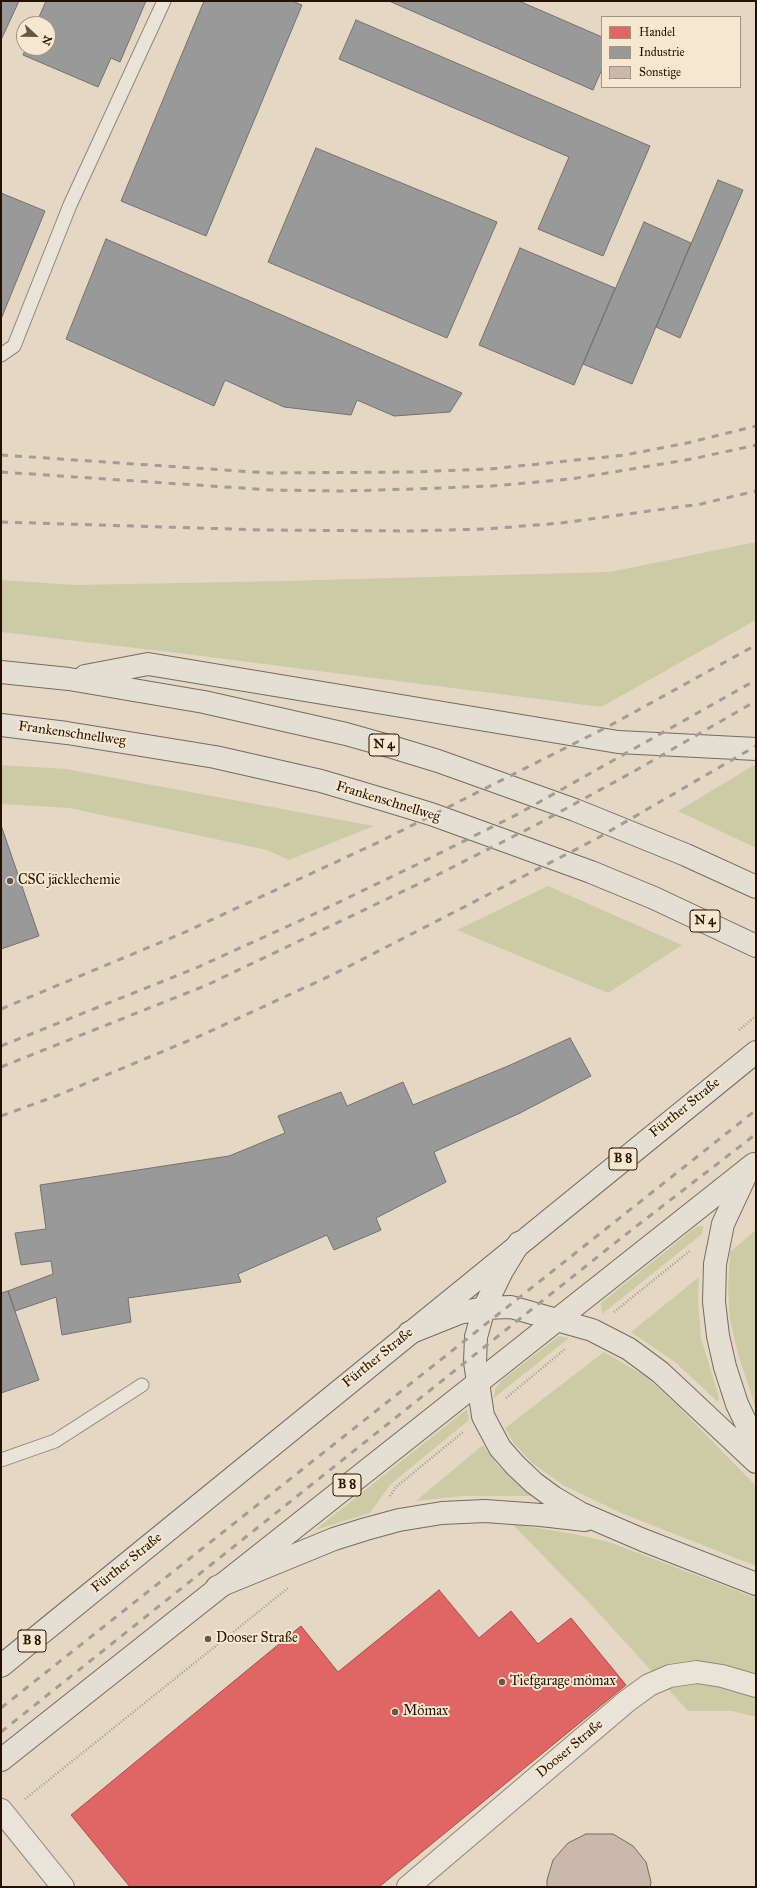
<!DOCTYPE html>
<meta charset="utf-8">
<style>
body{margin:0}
#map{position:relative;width:757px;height:1888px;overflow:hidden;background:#e4d8c4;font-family:"IM FELL Great Primer",serif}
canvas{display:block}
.frame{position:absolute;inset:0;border:2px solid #261000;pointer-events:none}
.legend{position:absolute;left:601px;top:16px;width:140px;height:72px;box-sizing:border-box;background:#f6e8d0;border:1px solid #a3927d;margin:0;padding:5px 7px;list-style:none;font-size:12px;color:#261000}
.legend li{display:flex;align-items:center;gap:8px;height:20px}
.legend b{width:20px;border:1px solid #a3927d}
.north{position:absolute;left:16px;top:16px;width:40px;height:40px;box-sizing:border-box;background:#f6e8d0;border:1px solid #a3927d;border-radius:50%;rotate:112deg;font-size:11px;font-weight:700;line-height:16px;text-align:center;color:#261000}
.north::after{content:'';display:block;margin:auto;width:14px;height:18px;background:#685645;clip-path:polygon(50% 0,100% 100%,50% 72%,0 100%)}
</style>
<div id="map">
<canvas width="757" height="1888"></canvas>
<div class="frame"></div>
<ul class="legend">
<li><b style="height:11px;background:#e06666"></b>Handel</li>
<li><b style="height:11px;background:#999"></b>Industrie</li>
<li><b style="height:11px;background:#cab8ac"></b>Sonstige</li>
</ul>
<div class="north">N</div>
</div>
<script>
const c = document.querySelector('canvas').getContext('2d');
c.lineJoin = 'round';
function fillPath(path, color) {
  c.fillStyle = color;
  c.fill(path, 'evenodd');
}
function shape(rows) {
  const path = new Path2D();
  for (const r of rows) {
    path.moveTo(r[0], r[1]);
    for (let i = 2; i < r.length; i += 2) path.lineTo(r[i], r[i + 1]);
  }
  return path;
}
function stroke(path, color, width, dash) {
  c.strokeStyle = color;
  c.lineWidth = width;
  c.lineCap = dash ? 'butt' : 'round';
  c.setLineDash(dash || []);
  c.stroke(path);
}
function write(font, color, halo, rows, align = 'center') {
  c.font = font + ' "IM FELL Great Primer",serif';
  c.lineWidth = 4;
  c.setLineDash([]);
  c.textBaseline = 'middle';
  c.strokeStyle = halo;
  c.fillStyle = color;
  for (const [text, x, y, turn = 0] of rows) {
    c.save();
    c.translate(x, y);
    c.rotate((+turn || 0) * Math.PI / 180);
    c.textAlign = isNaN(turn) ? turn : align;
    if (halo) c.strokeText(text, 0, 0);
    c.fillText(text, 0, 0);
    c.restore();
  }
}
const green = shape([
 [756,542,756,620,601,707,178,653,1,632,1,580,76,585,283,581,610,572],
 [756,764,756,848,678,811],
 [1,765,66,769,374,826,289,860,267,850,69,808,1,804],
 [548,886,682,945,608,993,457,930],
 [703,1226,702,1234,602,1314,601,1303,696,1227],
 [756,1230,756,1409,738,1354,730,1319,728,1289,730,1252],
 [699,1277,698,1300,701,1338,719,1397,718,1402,675,1362,631,1332],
 [559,1336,569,1338,494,1398,495,1389,501,1381],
 [604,1352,645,1376,679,1407,756,1486,756,1566,621,1513,563,1485,532,1463,513,1442,505,1428],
 [467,1409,469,1420,390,1485,370,1513,315,1530],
 [483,1445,497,1465,532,1496,462,1496,416,1501],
 [512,1524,574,1534,609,1542,756,1598,756,1717,732,1711,688,1711,594,1608]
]);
const shops = shape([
 [439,1590,479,1638,511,1611,538,1644,571,1618,626,1685,379,1887,130,1887,71,1815,301,1626,338,1672,439,1590]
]);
const industry = shape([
 [1,1,19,1,1,40,1,1],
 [46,1,146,1,120,62,111,58,98,87,23,55,26,48,48,48,48,24,36,24,46,1],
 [204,1,292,1,302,5,206,236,121,201,204,1],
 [389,1,519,1,602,37,602,69,593,90,389,1],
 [356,20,650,146,603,256,538,229,569,157,339,59,356,20],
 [316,148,497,222,447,338,268,262,316,148],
 [718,180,743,190,680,338,656,327,718,180],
 [1,193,45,211,1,319,1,193],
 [644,222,691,243,632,384,583,364,644,222],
 [106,239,462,393,450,412,394,416,357,400,351,415,284,407,225,380,214,406,66,339,106,239],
 [520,248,615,288,574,385,479,345,520,248],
 [1,825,39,936,1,949,1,825],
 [570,1038,591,1076,520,1113,434,1152,446,1182,376,1218,381,1230,334,1250,327,1235,238,1274,241,1282,128,1298,131,1322,62,1335,56,1297,15,1311,8,1291,53,1274,51,1261,21,1265,15,1233,46,1229,40,1185,229,1156,285,1133,278,1116,341,1092,347,1106,403,1082,413,1105,508,1066,570,1038],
 [8,1291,39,1380,1,1393,1,1293,8,1291]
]);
const building = shape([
 [586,1834,613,1834,633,1846,646,1862,651,1882,650,1887,547,1887,547,1880,553,1860,568,1843,586,1834]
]);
const path = shape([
 [739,1030,756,1016],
 [614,1312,691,1250],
 [506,1398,565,1349],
 [390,1496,396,1487,463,1432],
 [25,1799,288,1588]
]);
const lane = shape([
 [1,355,14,346,70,205,164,1],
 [1,1460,55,1441,142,1385]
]);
const street = shape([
 [1,1810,63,1887],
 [408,1887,627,1701,649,1685,670,1676,697,1672,722,1676,756,1686]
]);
const primary = shape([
 [1,1666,756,1052],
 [1,1760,754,1164]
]);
const highway = shape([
 [1,672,69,679,204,702,346,734,392,747,438,761,575,810,686,855,756,887],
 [85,676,148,664,618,742,756,749],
 [1,725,67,733,215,757,321,781,385,800,431,814,591,872,654,898,756,946],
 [749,1168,723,1224,715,1264,714,1302,718,1336,725,1367,737,1404,756,1444],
 [519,1243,502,1271,484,1308,476,1337,475,1362,483,1416,500,1448,515,1465,534,1483,553,1497,580,1513,643,1540,756,1584],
 [409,1333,459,1313,484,1308,511,1307,592,1330,629,1349,660,1372,756,1462],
 [217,1587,334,1539,366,1529,399,1520,442,1513,485,1511,541,1515,585,1520]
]);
const rail = shape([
 [1,455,269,473,411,472,490,469,625,455,687,443,756,426],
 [1,472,271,490,343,491,412,489,492,486,571,479,692,459,756,445],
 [1,522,263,530,412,531,485,529,561,523,701,504,756,491],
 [1,1009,183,933,379,842,609,726,756,645],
 [1,1046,196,968,308,917,416,865,518,814,756,680],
 [1,1067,207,985,435,876,534,826,631,773,756,701],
 [1,1116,56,1096,202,1035,332,975,596,839,756,746],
 [1,1708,756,1110],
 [1,1732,625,1235,756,1134]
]);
const markers = [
 [10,881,4,"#685645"],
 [208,1639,4,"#685645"],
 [502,1682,4,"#685645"],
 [395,1712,4,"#685645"]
];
const shields = [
 [384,745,30],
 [705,921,30],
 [623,1159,28],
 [347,1485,28],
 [32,1641,28]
];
const shieldNames = [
 ["N 4",384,745],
 ["N 4",705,921],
 ["B 8",623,1159],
 ["B 8",347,1485],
 ["B 8",32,1641]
];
const streetNames = [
 ["Frankenschnellweg",72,734,8],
 ["Frankenschnellweg",388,802,17],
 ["Fürther Straße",685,1108,-39],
 ["Fürther Straße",378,1358,-39],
 ["Fürther Straße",127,1563,-39],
 ["Dooser Straße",570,1749,-40]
];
const poiNames = [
 ["CSC jäcklechemie",18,881],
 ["Dooser Straße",216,1639],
 ["Tiefgarage mömax",510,1682],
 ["Mömax",403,1712]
];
fillPath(green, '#cdcba6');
fillPath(shops, '#e06666');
stroke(shops, '#a84c47', 1);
fillPath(industry, '#999');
stroke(industry, '#76706b', 1);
fillPath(building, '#cab8ac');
stroke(building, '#756b5f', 1);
stroke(lane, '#908679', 15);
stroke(street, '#908679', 24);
stroke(primary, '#756b5f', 24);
stroke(highway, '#756b5f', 24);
stroke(path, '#a39c92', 2.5, [1, 2]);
stroke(lane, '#e9e3d8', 13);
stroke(street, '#e9e3d8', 22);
stroke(primary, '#e5ded2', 22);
stroke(highway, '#e5ded2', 22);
stroke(rail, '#a39c92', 3, [7, 7]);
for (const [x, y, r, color] of markers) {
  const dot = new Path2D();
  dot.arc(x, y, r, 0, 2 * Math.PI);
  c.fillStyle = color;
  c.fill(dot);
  stroke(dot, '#f6e8d0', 1.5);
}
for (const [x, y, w] of shields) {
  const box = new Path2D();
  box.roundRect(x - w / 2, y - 11, w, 22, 3);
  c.fillStyle = '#f6e8d0';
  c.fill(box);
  stroke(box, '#261000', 1);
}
write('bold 13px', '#261000', null, shieldNames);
write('14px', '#261000', '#f6e8d0', streetNames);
write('14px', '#261000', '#f6e8d0', poiNames, 'left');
</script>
